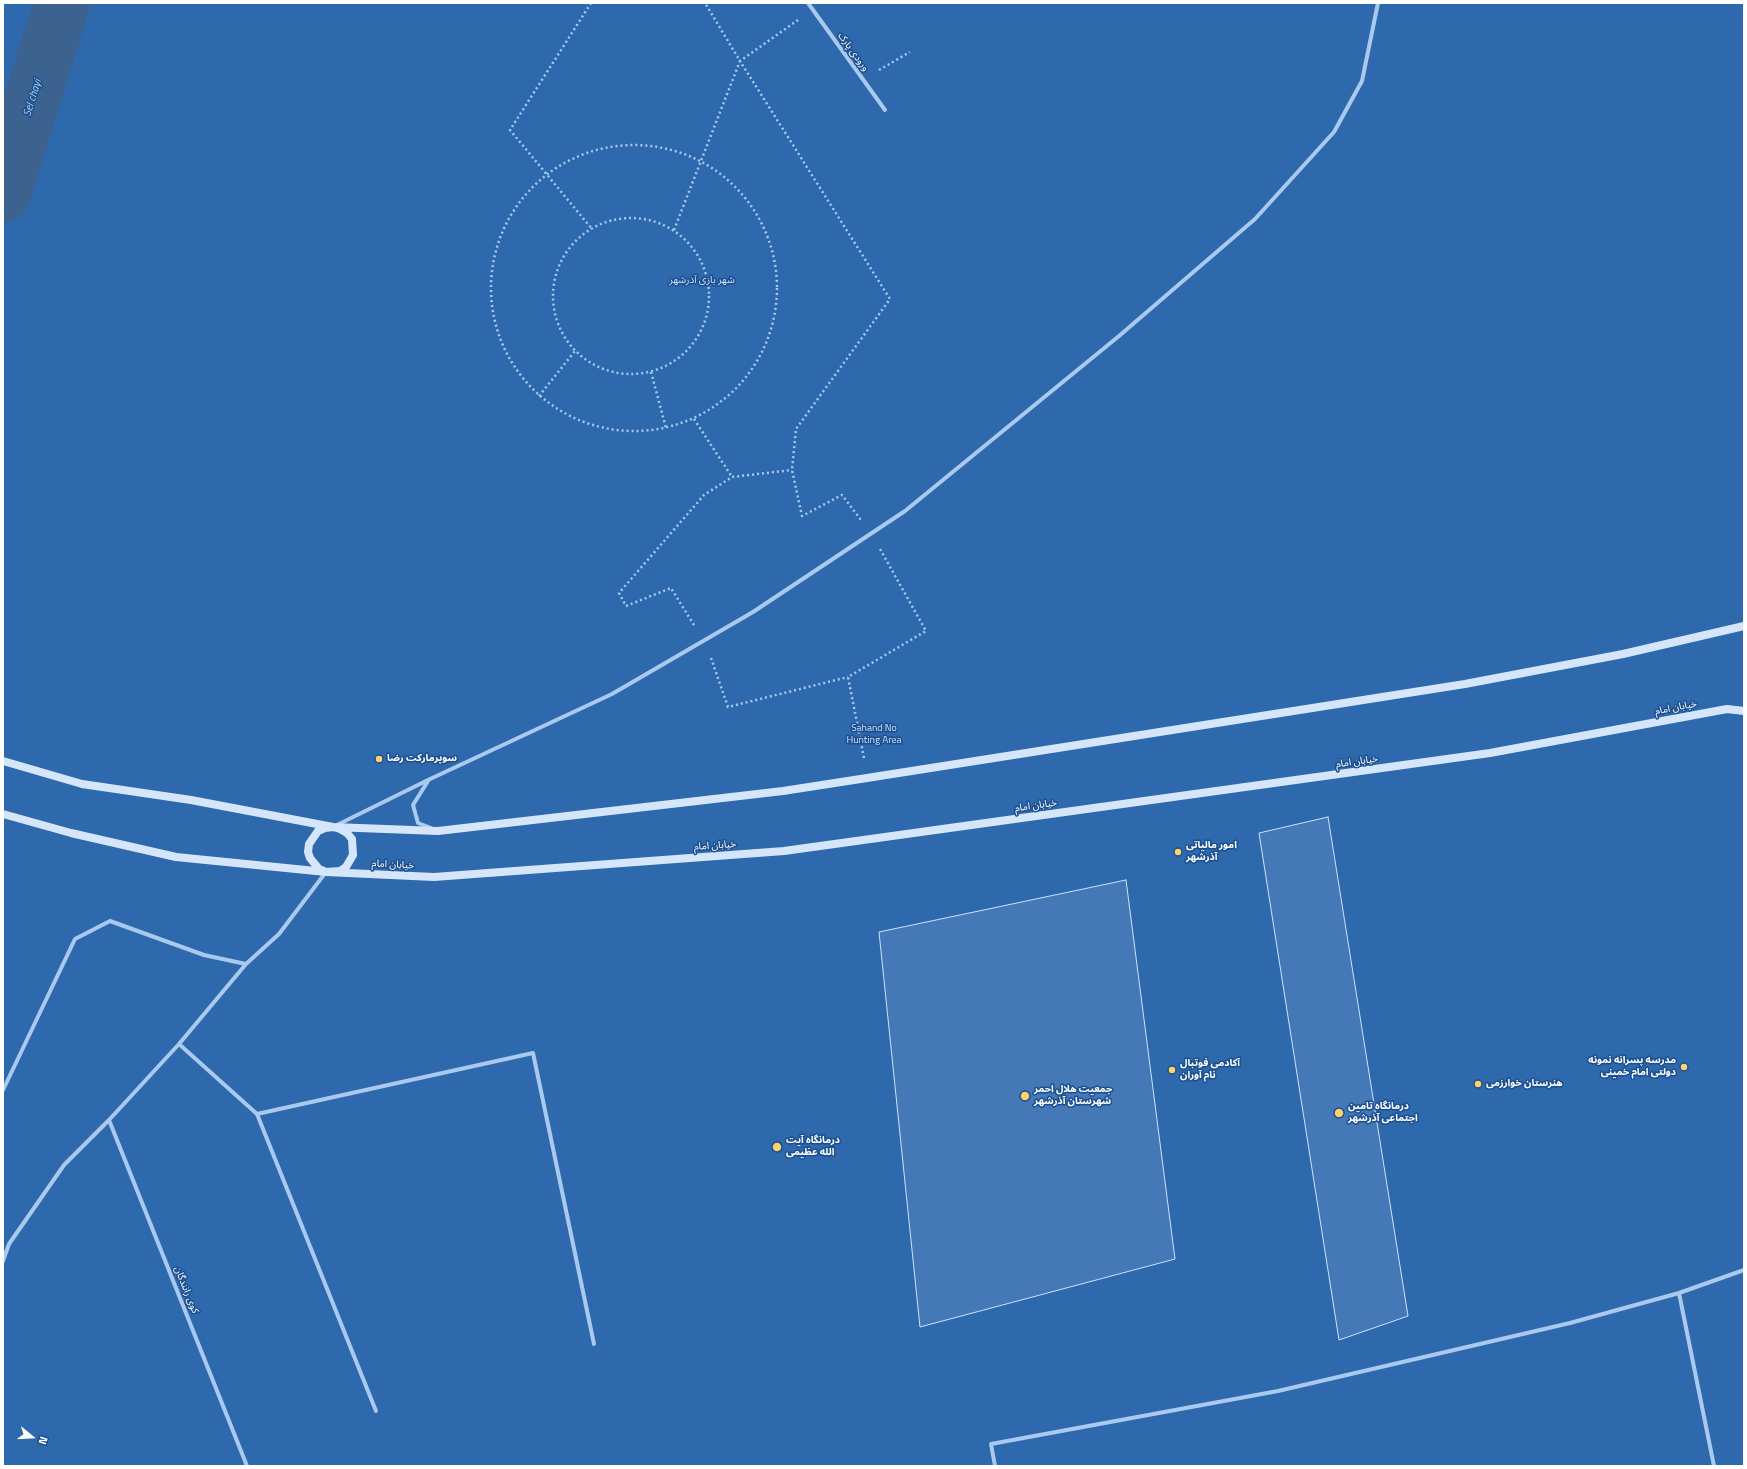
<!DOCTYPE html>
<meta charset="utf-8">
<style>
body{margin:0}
#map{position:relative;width:1747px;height:1469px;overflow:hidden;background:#1b4f8f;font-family:"Titillium Web",sans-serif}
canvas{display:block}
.frame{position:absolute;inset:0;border:4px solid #fff;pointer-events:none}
.north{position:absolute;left:12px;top:1417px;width:40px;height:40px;-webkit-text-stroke:3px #1b4f8f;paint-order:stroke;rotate:108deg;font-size:11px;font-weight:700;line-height:16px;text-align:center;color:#fff}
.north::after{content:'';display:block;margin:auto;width:14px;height:18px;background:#fff;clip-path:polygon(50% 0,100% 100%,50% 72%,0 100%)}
</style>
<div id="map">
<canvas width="1747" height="1469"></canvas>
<div class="frame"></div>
<div class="north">N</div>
</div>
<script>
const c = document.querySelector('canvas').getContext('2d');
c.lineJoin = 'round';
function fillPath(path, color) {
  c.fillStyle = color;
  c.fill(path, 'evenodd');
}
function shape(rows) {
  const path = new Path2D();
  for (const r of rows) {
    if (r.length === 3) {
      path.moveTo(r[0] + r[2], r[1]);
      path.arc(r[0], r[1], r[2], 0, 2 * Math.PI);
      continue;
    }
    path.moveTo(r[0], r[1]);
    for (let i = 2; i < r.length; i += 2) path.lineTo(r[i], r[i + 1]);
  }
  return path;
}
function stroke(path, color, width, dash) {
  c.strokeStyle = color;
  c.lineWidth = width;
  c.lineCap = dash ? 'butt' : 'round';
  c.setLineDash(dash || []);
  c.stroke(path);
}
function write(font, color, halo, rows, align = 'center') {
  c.font = font + ' "Titillium Web","Noto Sans Arabic",sans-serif';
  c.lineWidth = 3;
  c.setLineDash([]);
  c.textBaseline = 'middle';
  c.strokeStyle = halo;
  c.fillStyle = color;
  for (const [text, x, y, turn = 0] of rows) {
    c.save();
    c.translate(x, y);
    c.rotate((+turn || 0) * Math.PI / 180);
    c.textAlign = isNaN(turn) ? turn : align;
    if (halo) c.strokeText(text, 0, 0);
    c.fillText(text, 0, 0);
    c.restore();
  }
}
const green = shape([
 [3,3,1744,3,1744,1466,3,1466]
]);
const river = shape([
 [3,194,62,3]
]);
const building = shape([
 [1328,817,1408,1316,1339,1340,1259,833,1328,817],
 [1126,880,1175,1259,920,1327,879,932,1126,880]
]);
const path = shape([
 [591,3,510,130,592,229],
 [798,20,740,61,890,299,796,429,792,470,802,516,842,495,861,520],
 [879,70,910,52],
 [634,288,143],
 [631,296,78],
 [674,230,740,61,705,3],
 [651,372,666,428],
 [539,396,575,351],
 [694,419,732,477],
 [694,625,671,588,626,606,619,593,704,495,732,477,792,470],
 [711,658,728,707,848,677],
 [864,758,848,677,926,631,880,549]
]);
const minor = shape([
 [808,3,885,110],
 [428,781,413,805,418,823,431,828],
 [337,825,428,780,612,694,753,612,905,511,1119,336,1255,219,1334,132,1362,81,1378,3],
 [179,1044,257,1114,376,1411],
 [3,1090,75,939,110,921,204,955,246,964],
 [257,1114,533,1053,594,1344],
 [109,1120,247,1466],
 [3,1261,9,1244,64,1165,109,1120,179,1044,246,964,279,934,326,872],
 [1679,1293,1714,1466],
 [995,1466,991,1444,1278,1391,1570,1323,1679,1293,1744,1270]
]);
const secondary = shape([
 [3,761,82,784,191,800,333,827,438,831,783,791,867,778,1465,684,1623,654,1744,626],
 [3,814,71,833,176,857,326,872,340,871,346,867,353,855,352,839,347,833,340,829,333,827,325,828,318,831,309,844,308,852,310,858,319,869,326,872,434,877,784,851,1490,753,1727,709,1744,711]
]);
const markers = [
 [379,759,4,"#ffd166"],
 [1178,852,4,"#ffd166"],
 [1684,1067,4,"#ffd166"],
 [1172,1070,4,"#ffd166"],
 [1478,1084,4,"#ffd166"],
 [1025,1096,5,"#ffd166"],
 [1339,1113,5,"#ffd166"],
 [777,1147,5,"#ffd166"]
];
const streetNames = [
 ["ورودی پارک",853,52,54],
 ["خیابان امام",1676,708,-11],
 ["خیابان امام",1357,762,-8],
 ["خیابان امام",1036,806,-8],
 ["خیابان امام",715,846,-4],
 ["خیابان امام",393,865,3],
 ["کوی رانندگان",186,1290,68]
];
const parkNames = [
 ["شهر بازی آذرشهر",702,281],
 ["Sahand No",874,729],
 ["Hunting Area",874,741]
];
const poiNames = [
 ["سوپرمارکت رضا",387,759],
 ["امور مالیاتی",1186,846],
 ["آذرشهر",1186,858],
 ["مدرسه پسرانه نمونه",1676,1061,"right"],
 ["دولتی امام خمینی",1676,1073,"right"],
 ["آکادمی فوتبال",1180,1064],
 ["نام آوران",1180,1076],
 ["هنرستان خوارزمی",1486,1084],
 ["جمعیت هلال احمر",1034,1090],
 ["شهرستان آذرشهر",1034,1102],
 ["درمانگاه تامین",1348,1107],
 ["اجتماعی آذرشهر",1348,1119],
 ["درمانگاه آیت",786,1141],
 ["الله عظیمی",786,1153]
];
const waterNames = [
 ["Sel chayi",33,98,-73]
];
fillPath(green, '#2e69ad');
stroke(river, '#3c6290', 56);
fillPath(building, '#4478b7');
stroke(building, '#cfe3fa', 1);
stroke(path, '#a9c9ee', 2.5, [2, 3]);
stroke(minor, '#a9c9ee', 4);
stroke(secondary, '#d6e6fa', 8);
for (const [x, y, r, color] of markers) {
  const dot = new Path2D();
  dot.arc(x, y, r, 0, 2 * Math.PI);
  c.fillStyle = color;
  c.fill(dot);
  stroke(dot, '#1b4f8f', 1.5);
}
write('10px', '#fff', '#1b4f8f', streetNames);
write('10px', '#cfe3fa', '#1b4f8f', parkNames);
write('bold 10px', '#fff', '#1b4f8f', poiNames, 'left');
write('italic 11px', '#b5d3f5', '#1b4f8f', waterNames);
</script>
